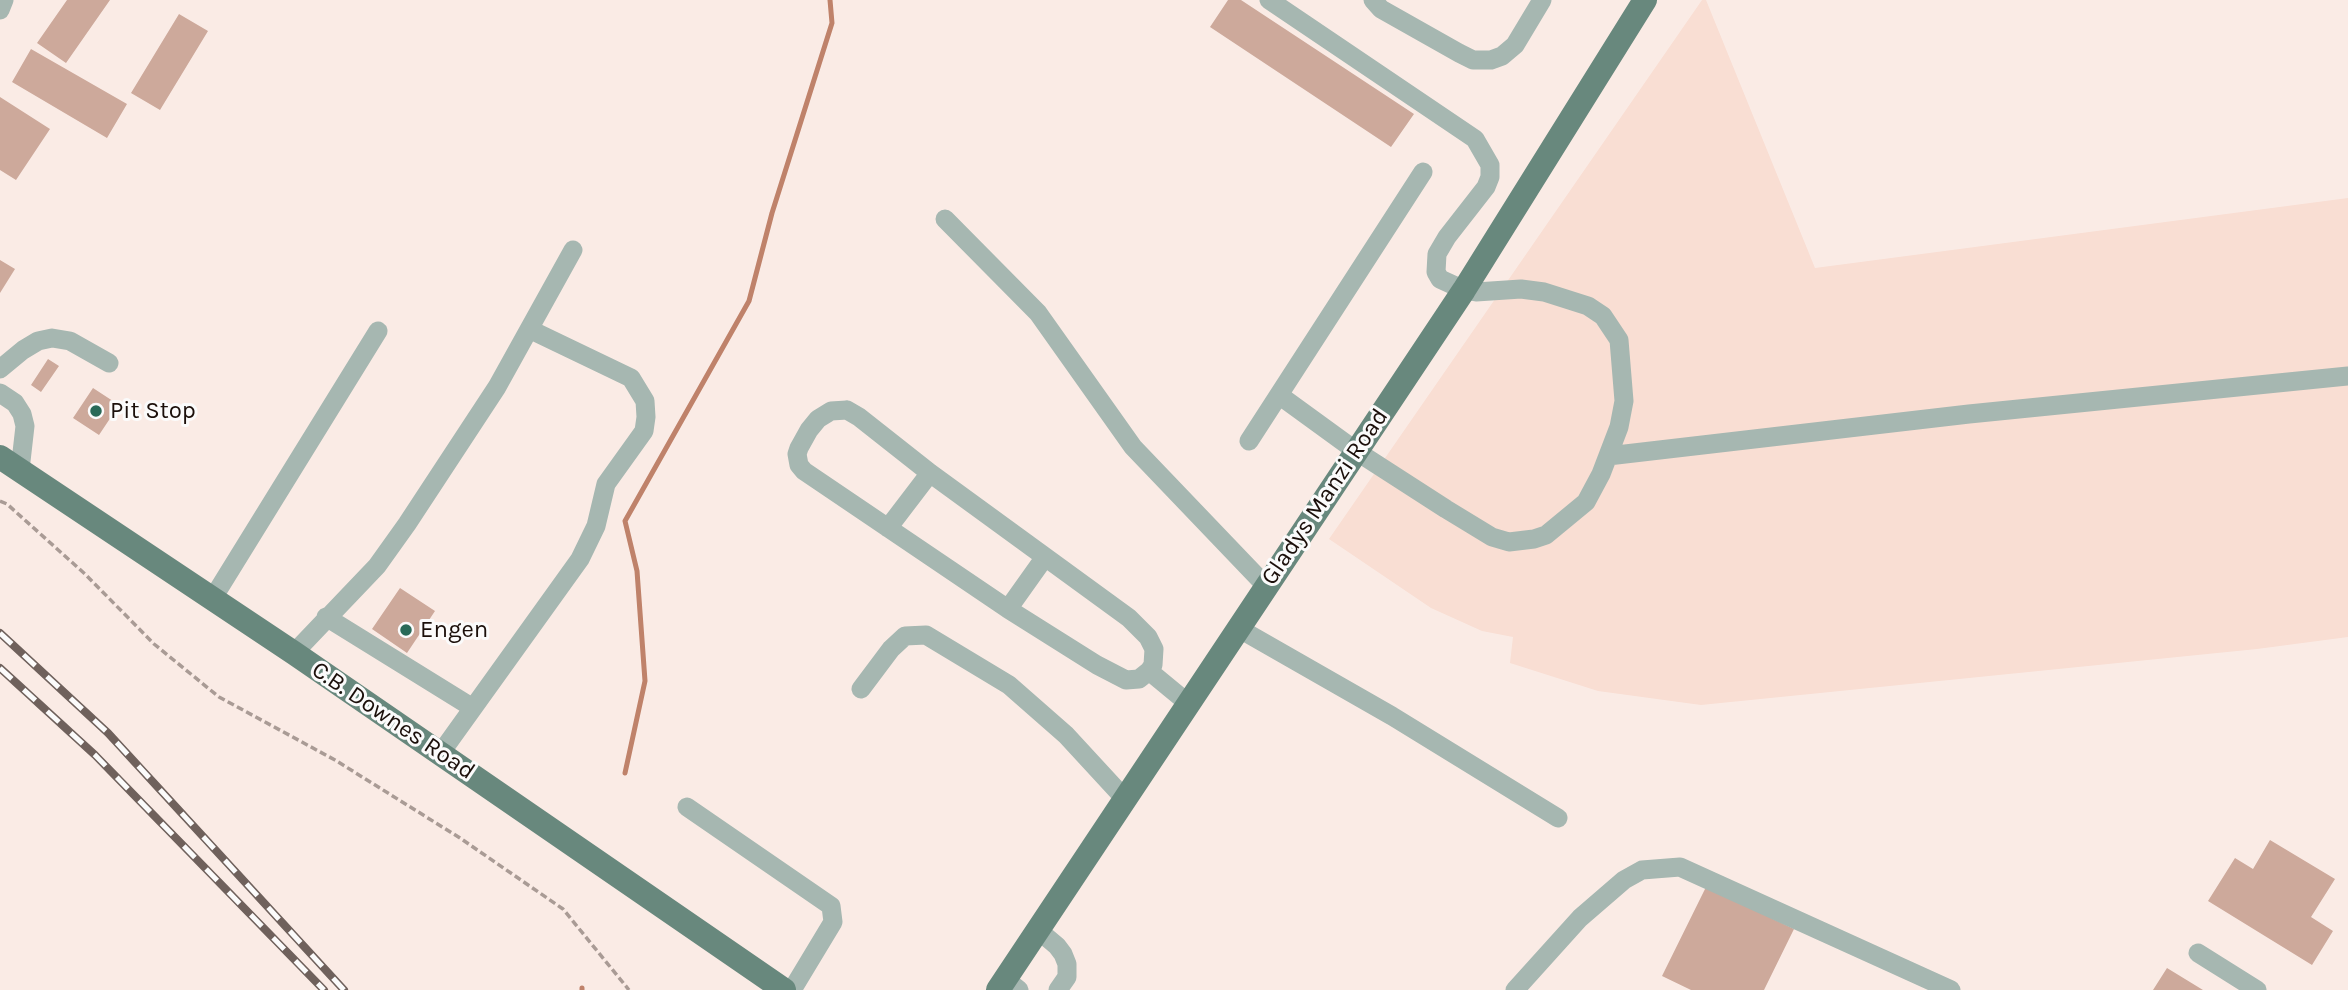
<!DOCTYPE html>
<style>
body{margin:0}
canvas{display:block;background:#faebe5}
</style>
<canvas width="2348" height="990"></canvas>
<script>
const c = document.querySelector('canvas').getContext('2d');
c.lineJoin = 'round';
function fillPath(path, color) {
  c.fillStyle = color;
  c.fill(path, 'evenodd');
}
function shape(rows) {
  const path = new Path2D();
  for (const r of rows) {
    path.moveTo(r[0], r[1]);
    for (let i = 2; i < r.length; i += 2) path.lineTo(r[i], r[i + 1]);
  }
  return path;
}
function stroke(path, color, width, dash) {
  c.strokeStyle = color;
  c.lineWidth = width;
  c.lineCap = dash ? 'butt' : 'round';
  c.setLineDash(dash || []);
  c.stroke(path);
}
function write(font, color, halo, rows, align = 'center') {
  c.font = font + ' Karla,sans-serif';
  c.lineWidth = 6;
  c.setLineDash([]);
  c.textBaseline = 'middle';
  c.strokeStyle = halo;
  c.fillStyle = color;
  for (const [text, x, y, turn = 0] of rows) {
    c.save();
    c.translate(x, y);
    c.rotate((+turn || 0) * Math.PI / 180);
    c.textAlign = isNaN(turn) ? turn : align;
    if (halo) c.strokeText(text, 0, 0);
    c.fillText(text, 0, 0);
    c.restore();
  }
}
const built = shape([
 [1702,0,1706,0,1815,268,2348,198,2348,637,2257,649,1701,705,1598,691,1510,663,1513,637,1482,631,1431,608,1329,539]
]);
const stream = shape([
 [625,773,645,681,637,571,625,521,749,301,772,213,832,23,830,0],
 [582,988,582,990]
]);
const building = shape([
 [67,0,110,0,66,63,37,43],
 [1228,0,1241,0,1414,114,1391,147,1210,27],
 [179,14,208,31,160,110,131,93],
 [31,49,127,104,107,138,12,82],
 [0,97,50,129,16,180,0,170],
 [0,260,15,269,0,293],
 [48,359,59,366,41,392,31,385],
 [93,388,119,405,99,435,73,418],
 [400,588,435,611,407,653,372,629],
 [2270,840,2335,879,2311,917,2333,931,2312,965,2208,901,2235,858,2253,869],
 [1706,887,1794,929,1764,990,1691,990,1662,976],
 [2167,968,2203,990,2153,990]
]);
const path = shape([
 [0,501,7,504,85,574,154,644,219,697,335,760,460,838,563,909,629,990]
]);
const minor = shape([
 [1269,0,1475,139,1490,165,1490,177,1486,187,1447,237,1437,254,1436,272,1440,279,1464,290,1476,292,1521,289,1544,292,1588,306,1603,316,1619,340,1624,401,1619,427,1601,474,1586,502,1546,535,1534,539,1509,542,1492,537,1446,509,1356,451,1279,395],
 [1373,0,1381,9,1459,53,1473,60,1491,60,1502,56,1515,45,1542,0],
 [0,10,4,0],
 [945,219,1038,313,1133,447,1266,586],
 [0,369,23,350,38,341,52,338,70,341,109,363],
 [0,393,15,403,22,414,25,426,20,470],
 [847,410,859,417,930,473,1129,618,1148,637,1154,649,1153,665,1149,671,1139,679,1126,680,1097,665,1008,609,804,471,799,465,797,454,799,448,809,430,818,419,831,411,847,410],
 [1249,441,1423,172],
 [1608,456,1969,414,2348,376],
 [888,528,930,473],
 [213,598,378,331],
 [1008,609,1045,557],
 [326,617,473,708],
 [1238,628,1392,716,1558,818],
 [294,653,377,566,407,524,497,387,573,250],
 [1149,671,1189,704],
 [861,689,891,649,905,636,926,635,1009,685,1066,735,1125,799],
 [440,754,580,559,596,526,606,484,644,431,646,417,645,401,631,378,531,330],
 [687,807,831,906,833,922,792,990],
 [1038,930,1057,946,1063,954,1067,964,1067,977,1058,990],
 [2198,953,2257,990],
 [1005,979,1019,990],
 [1515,990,1580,918,1624,880,1642,870,1680,867,1951,990]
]);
const major = shape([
 [0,457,294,653,784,990],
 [998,990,1464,290,1645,0]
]);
const rail = shape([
 [0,633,108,733,344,990],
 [0,668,95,755,324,990]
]);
const markers = [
 [96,411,7,"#296a58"],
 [406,630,7,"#296a58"]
];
const poiNames = [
 ["Pit Stop",110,411],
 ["Engen",420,630]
];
const streetNames = [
 ["Gladys Manzi Road",1325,497,-56],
 ["C.B. Downes Road",393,721,34]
];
fillPath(built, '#f9ded3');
stroke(stream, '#bf826a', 5);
fillPath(building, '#cda99b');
stroke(path, '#a99b95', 3.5, [7, 3.5]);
stroke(minor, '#a6b7b1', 19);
stroke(major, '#68887d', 24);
stroke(rail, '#6f615c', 8);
stroke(rail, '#fbfbfb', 5, [16]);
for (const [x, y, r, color] of markers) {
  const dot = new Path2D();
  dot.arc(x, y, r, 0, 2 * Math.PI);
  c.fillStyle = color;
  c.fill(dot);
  stroke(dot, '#fbfbfb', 2.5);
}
write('24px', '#1b0f0a', '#fbfbfb', poiNames, 'left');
write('24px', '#1b0f0a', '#fbfbfb', streetNames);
</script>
